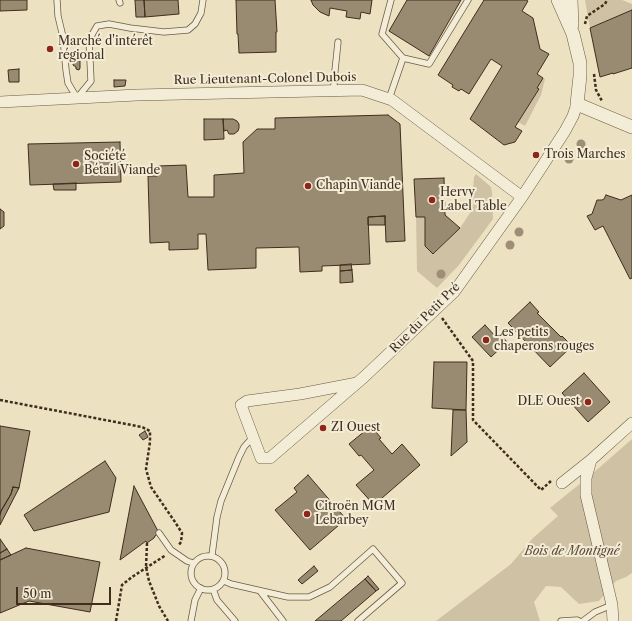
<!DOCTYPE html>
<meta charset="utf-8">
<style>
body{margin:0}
#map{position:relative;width:632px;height:621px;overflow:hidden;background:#ece1c0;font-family:"Libre Caslon Text",serif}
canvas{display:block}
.scale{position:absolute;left:16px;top:587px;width:95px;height:18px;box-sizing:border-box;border:2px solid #402d1d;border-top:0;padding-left:5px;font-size:12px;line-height:14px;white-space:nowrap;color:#402d1d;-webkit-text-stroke:3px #f3ecd6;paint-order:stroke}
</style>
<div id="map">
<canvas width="632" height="621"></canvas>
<div class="scale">50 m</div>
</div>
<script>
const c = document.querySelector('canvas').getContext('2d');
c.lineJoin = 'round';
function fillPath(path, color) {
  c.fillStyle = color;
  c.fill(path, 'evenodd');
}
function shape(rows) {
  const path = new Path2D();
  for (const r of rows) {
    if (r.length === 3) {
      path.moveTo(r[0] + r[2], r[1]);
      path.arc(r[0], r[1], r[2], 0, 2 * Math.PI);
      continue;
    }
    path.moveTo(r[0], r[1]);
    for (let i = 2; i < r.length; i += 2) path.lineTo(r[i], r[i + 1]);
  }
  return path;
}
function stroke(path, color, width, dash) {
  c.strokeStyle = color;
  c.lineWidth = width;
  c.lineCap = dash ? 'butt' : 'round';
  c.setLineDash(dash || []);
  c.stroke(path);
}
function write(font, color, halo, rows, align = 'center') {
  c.font = font + ' "Libre Caslon Text",serif';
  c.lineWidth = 4;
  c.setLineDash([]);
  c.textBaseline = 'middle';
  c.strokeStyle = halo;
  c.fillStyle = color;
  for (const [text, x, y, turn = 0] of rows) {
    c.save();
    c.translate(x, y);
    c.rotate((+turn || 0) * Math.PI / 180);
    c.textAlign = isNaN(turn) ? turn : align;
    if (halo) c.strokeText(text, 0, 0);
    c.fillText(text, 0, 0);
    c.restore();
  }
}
const green = shape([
 [585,0,622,0,632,4,632,10,590,28],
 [543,78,545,79,541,95,525,126,518,122,539,89,537,88],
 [476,174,491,187,492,193,493,219,459,265,437,288,417,271,416,217,425,217,425,246,434,254,460,228,470,213,472,208,474,177],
 [632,439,632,573,626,577,616,581,599,601,579,604,561,587,546,586,534,602,540,621,436,621,511,564,533,538,558,516,550,508,592,474]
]);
const building = shape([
 [0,0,27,0,27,10,0,11,0,0],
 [135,0,144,0,145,17,136,17,135,0],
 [144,0,178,0,179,14,145,17,144,0],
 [236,0,275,0,277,32,276,32,276,52,239,53,238,34,237,34,236,0],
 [311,0,372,0,370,14,361,12,360,19,346,17,347,11,330,8,329,16,320,12,313,5,311,0],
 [407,0,461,0,429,56,389,31,407,0],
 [484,0,526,0,528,1,522,11,533,18,540,49,549,54,537,74,543,78,537,88,539,89,515,127,522,131,515,142,504,145,470,119,502,66,491,59,469,94,461,89,459,91,452,87,453,85,438,75,484,0],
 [632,10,632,68,613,74,613,73,600,77,590,28,632,10],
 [75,57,77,57,77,60,80,61,80,68,79,70,76,69,76,67,73,65,75,57],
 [19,69,19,82,9,82,8,70,19,69],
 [114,80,126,80,125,86,114,87,114,80],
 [388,115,400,124,405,241,386,242,385,216,368,217,370,264,322,266,322,271,300,272,299,247,256,248,256,268,208,270,206,234,198,234,198,249,169,250,169,242,150,243,148,176,157,176,157,166,186,165,188,197,214,197,214,175,244,173,243,142,257,129,275,129,275,118,388,115],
 [204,119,223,119,224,139,204,140,204,119],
 [223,119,233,119,237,121,239,124,239,128,238,131,234,134,229,134,227,130,224,131,223,119],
 [120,142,121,182,30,185,28,144,120,142],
 [444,178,445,215,460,228,433,254,425,246,425,217,416,217,414,179,444,178],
 [76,183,76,190,54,190,53,184,76,183],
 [606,195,621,200,632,195,632,278,630,279,603,226,595,230,587,216,592,214,597,200,602,200,604,199,606,195],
 [0,209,4,212,4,226,0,229,0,209],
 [385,216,385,225,368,225,368,217,385,216],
 [351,264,352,270,340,271,340,265,351,264],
 [352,270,353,282,340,283,340,271,352,270],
 [530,302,539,312,537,313,561,337,562,336,572,346,550,367,508,323,530,302],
 [485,325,496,337,500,334,507,342,491,357,472,337,485,325],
 [434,362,467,362,466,410,432,408,434,362],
 [584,373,610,402,588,422,562,393,584,373],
 [453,410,466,410,467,442,451,456,453,410],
 [0,426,30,431,19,488,13,487,11,494,1,511,0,515,0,426],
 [371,426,381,438,379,439,392,454,402,444,420,465,374,505,356,485,374,470,361,455,359,456,349,444,371,426],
 [145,431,148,437,143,440,139,435,145,431],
 [105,461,116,478,109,512,34,531,24,515,105,461],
 [308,475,346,519,310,550,275,510,297,492,294,488,308,475],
 [134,486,159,533,155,536,154,538,147,543,146,541,120,560,134,486],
 [13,487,19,488,0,525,0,515,1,511,11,494,13,487],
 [0,539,7,549,0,553,0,539],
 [26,548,100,562,90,612,29,601,0,613,0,560,26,548],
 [7,549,11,555,0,560,0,553,7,549],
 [314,566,318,571,302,584,298,580,314,566],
 [368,576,379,589,376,591,365,579,368,576],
 [365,579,376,591,341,621,315,621,365,579]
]);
const path = shape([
 [585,24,587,16,605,4,607,0],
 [594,74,596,90,602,101],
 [442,318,473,361,473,420,541,490,551,481],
 [0,400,142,427,150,431,150,442,146,469,151,487,175,522,182,533,181,542,178,546],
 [147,543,146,567,149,581,159,606,168,621],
 [116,621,122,585,132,577,166,555]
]);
const service = shape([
 [57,0,58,16,63,37,66,70,68,83,77,98,91,81,89,40,97,26,109,24,130,28,164,32,188,30,195,24,201,13,203,0],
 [119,0,120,3],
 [391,0,382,34,403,58,429,64,468,0],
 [334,91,334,80,338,42],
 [389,99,403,58],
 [159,533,171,550,187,561,193,563],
 [212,555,217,517,221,501,239,457,244,447,253,437],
 [208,573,17],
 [224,581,231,584,288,597,309,597,330,587,373,549,402,583,358,621],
 [213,589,217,600,235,621],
 [260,591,283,621],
 [191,621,195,600,201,588],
 [561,621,577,620,579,621],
 [583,621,595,612,612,605]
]);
const minor = shape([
 [0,102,137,95,362,90,392,100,522,197],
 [357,383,300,394,247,401,241,405,261,458,270,458,364,377,454,292,522,197,543,165,565,131,573,116,577,104],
 [591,460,586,478,586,495,612,605,613,621],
 [562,483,591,460,632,423]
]);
const tertiary = shape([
 [558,0,573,34,580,63,580,76,577,104,632,127],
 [571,0,572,25]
]);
const trees = [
 [581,144],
 [569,159],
 [519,232],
 [510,245],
 [441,274]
];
const markers = [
 [50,49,4,"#8f2418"],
 [536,155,4,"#8f2418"],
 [76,164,4,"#8f2418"],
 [308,186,4,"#8f2418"],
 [432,200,4,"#8f2418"],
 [486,340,4,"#8f2418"],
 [588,402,4,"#8f2418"],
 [323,428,4,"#8f2418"],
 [307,514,4,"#8f2418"]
];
const poiNames = [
 ["Marché d'intérêt",58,42],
 ["régional",58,56],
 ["Trois Marches",544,155],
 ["Société",84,157],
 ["Bétail Viande",84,171],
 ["Chapin Viande",316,186],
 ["Hervy",440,193],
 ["Label Table",440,207],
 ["Les petits",494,333],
 ["chaperons rouges",494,347],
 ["DLE Ouest",580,402,"right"],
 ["ZI Ouest",331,428],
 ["Citroën MGM",315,507],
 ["Lebarbey",315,521]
];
const streetNames = [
 ["Rue Lieutenant-Colonel Dubois",265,79,-1],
 ["Rue du Petit Pré",425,318,-45]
];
const parkNames = [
 ["Bois de Montigné",572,552]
];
fillPath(green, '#cfc2a4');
fillPath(building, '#998b72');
stroke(building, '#402d1d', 1);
stroke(service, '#6b5a46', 7);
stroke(minor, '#6b5a46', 12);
stroke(tertiary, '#6b5a46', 14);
stroke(path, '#402d1d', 2.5, [3, 2]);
stroke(service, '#f3ecd6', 5.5);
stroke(minor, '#f3ecd6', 11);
stroke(tertiary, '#f3ecd6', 13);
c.fillStyle = '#9d8e75';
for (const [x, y] of trees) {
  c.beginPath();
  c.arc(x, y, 4.5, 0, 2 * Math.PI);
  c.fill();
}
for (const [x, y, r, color] of markers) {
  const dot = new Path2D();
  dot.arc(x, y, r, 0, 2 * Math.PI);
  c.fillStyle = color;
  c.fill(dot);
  stroke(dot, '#f3ecd6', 1.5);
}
write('12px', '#402d1d', '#f3ecd6', poiNames, 'left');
write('12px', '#402d1d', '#f3ecd6', streetNames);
write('italic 12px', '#5d4b38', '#f3ecd6', parkNames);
</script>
